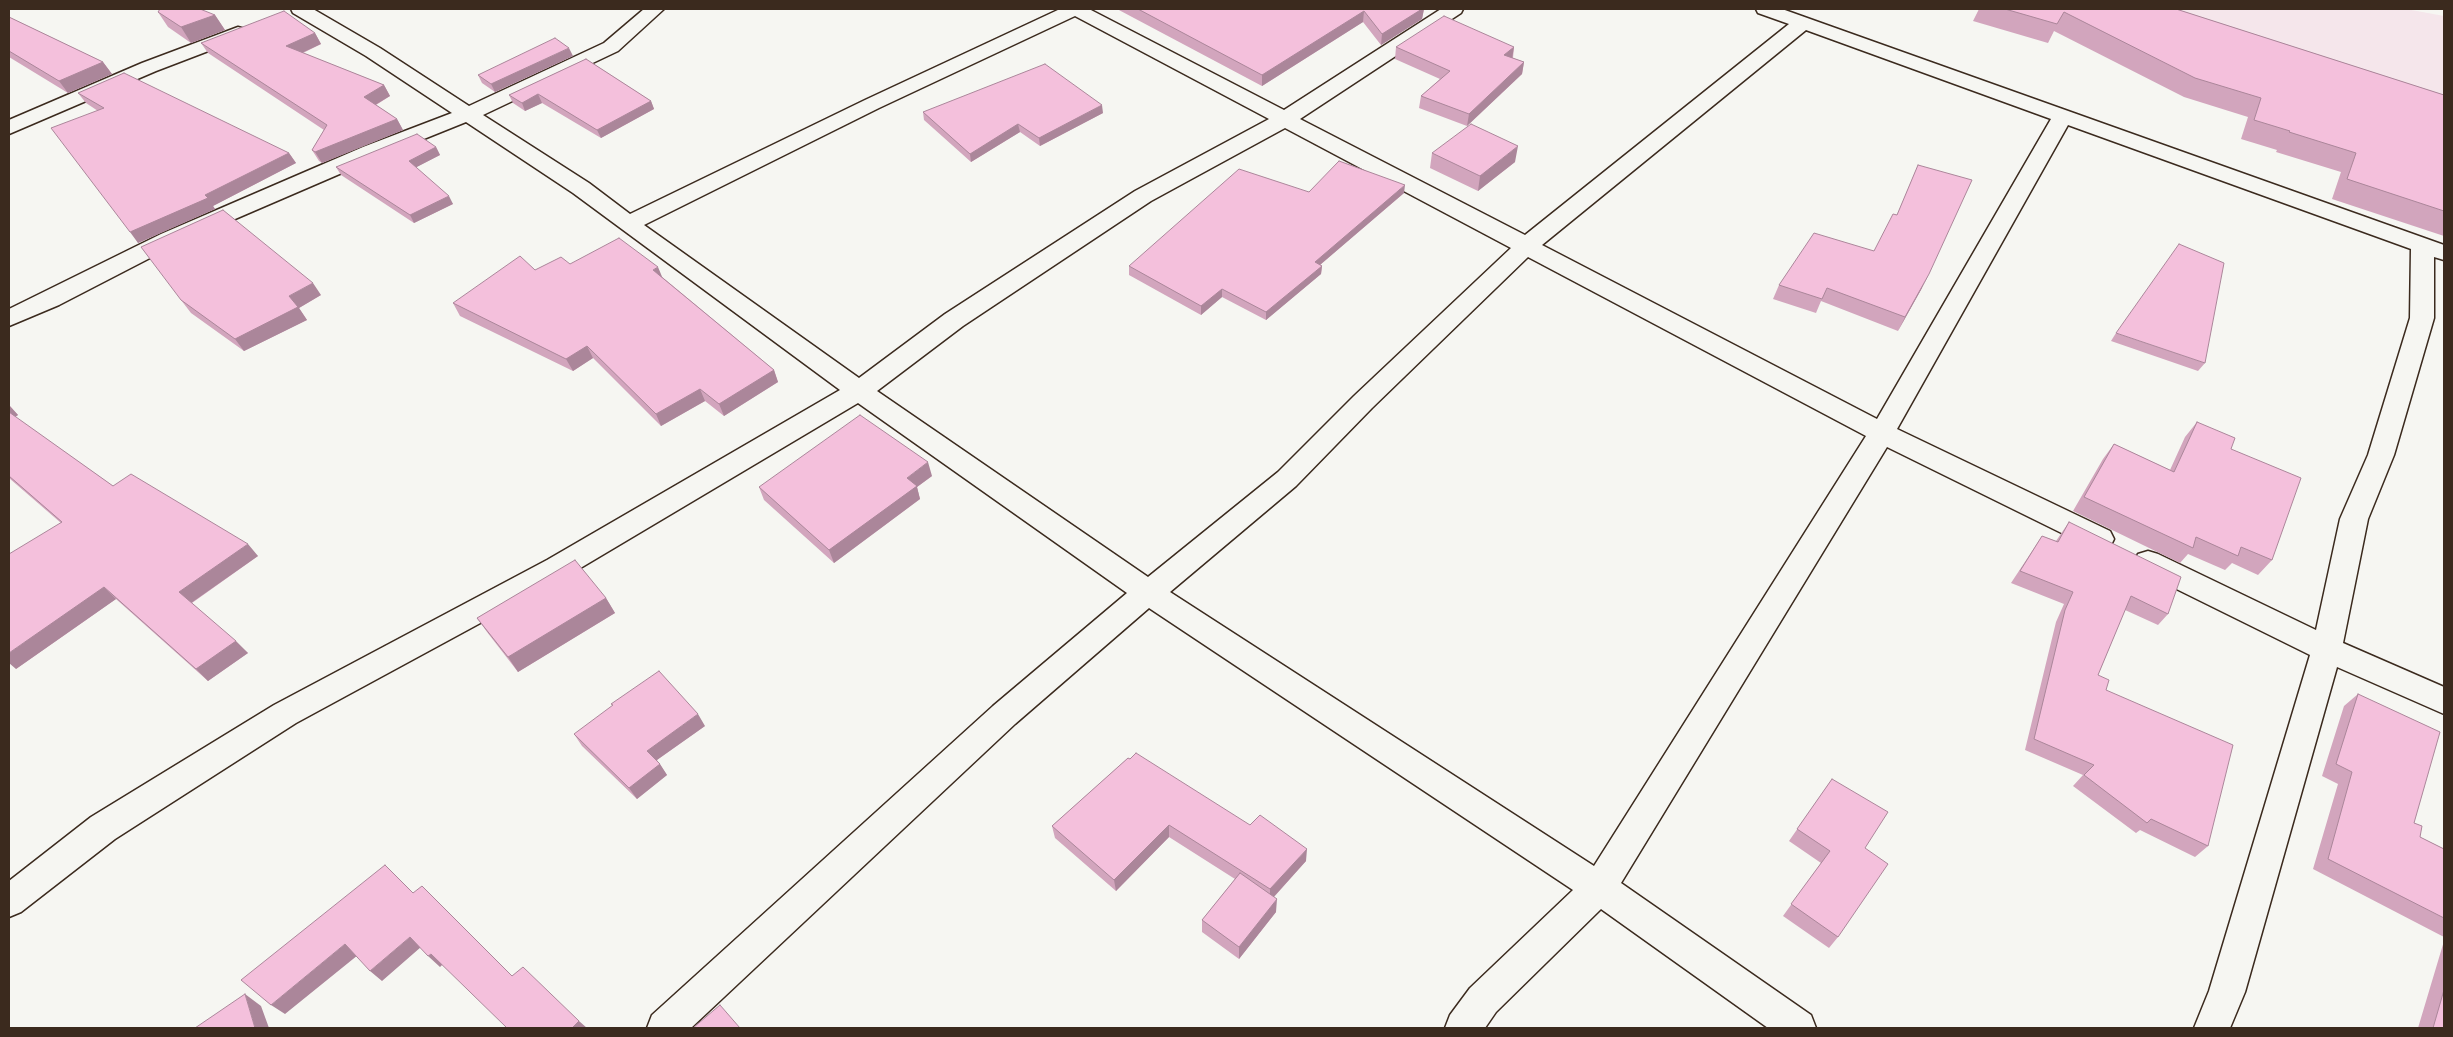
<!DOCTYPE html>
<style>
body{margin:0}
#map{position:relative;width:2453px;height:1037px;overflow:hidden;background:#f6f6f2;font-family:Delius,sans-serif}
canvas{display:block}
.frame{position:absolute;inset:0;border:10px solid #3b2a1e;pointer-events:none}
</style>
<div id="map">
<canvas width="2453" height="1037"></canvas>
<div class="frame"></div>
</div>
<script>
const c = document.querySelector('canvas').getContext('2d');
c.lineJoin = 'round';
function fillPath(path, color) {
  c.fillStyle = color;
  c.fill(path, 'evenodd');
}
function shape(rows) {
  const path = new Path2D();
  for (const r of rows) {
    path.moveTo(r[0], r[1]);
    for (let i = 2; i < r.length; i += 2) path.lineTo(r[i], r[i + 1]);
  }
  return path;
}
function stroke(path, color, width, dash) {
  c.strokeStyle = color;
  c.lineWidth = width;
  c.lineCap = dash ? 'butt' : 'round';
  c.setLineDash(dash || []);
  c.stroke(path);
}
const built = shape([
 [2011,9,2406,9,2444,16,2444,152]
]);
const minor = shape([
 [291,9,313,9,380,48,469,106,604,43,644,9,664,9,618,51,483,115,589,183,630,214,865,100,1060,9,1089,9,1284,110,1441,9,1463,9,1461,13,1300,119,1525,235,1789,24,1758,13,1756,9,1782,9,2444,245,2444,260,2434,257,2434,318,2394,455,2368,519,2343,643,2444,687,2444,714,2337,667,2245,992,2230,1028,2194,1028,2209,991,2310,655,2138,570,2134,562,2138,554,2148,551,2158,554,2316,630,2340,519,2368,455,2410,318,2411,249,2068,125,1897,429,2110,531,2114,539,2110,547,2100,550,2090,547,1887,447,1621,883,1811,1015,1816,1028,1768,1028,1601,909,1496,1012,1485,1028,1445,1028,1450,1015,1470,988,1573,890,1149,608,1015,724,691,1028,647,1028,652,1015,993,706,1127,593,858,403,567,576,296,723,115,839,21,912,9,917,9,881,91,817,274,705,547,560,840,390,573,193,466,122,379,157,177,244,59,305,9,326,9,309,161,234,363,147,452,113,366,56,293,13,291,9],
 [1075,16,1269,119,1135,191,945,314,859,378,644,225,879,108,1075,16],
 [1806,30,2051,119,1877,419,1542,245,1806,30],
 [1285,128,1511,248,1354,396,1278,472,1148,577,877,391,963,326,1151,201,1285,128],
 [1528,257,1866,436,1594,866,1170,592,1296,486,1372,408,1528,257],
 [238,27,245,29,248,33,245,37,156,71,9,134,9,120,142,63,238,27]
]);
const wall = shape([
 [1117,9,1424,9,1422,19,1381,45,1363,22,1262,86],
 [1979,9,2176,9,2444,95,2444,236,2332,199,2341,172,2276,152,2277,150,2241,139,2248,117,2184,97,2054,31,2048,43,1973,21],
 [158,12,215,15,225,30,191,43,168,27],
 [9,17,103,62,112,74,68,93,9,57],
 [315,33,321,44,303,53,384,85,390,96,376,105,397,119,403,130,322,163,319,161,312,150,324,130,208,53,201,43],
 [1396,47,1514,47,1513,58,1524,62,1522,74,1467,126,1419,108,1421,96,1440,79,1395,59],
 [573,56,495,92,482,83,478,75],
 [586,59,651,101,654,109,601,138,542,103,525,111,513,103,509,95],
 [78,93,289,153,296,163,213,206,215,209,138,243,98,111,86,103],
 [923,112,1103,113,1040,146,1020,132,971,162,924,120],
 [436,147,440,155,416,167,453,204,414,223,341,175,336,167],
 [1432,153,1515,162,1478,191,1430,168],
 [1918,165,1922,288,1898,331,1821,301,1816,313,1773,299,1779,285,1874,251,1897,215],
 [1309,192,1404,193,1320,265,1322,266,1321,274,1266,320,1222,297,1201,315,1129,275,1129,266],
 [570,264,661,276,774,370,778,382,724,416,705,401,661,426,593,358,573,371,460,316,453,303],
 [321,295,299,308,307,320,244,351,191,313,181,300],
 [2116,333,2205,363,2198,371,2111,341],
 [9,405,18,415,15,417,113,486,258,556,192,603,248,653,208,681,116,599,16,669,61,523,9,478],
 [2197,422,2231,449,2272,560,2258,575,2232,563,2225,570,2188,554,2180,563,2073,511,2103,459,2114,444,2170,470,2185,437],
 [932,476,917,487,920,499,834,563,764,500,759,487],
 [2069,522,2168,614,2158,625,2125,610,2098,675,2106,690,2208,846,2195,857,2140,830,2136,833,2073,786,2083,775,2025,750,2056,622,2064,604,2011,583,2042,536,2056,541],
 [606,598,615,613,518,672,487,632,477,618],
 [2358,694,2414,823,2420,837,2444,849,2444,937,2313,869,2338,784,2322,776,2344,706],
 [705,726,657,760,667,775,637,799,582,746,574,734],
 [1128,758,1306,861,1274,897,1276,912,1239,959,1202,932,1202,920,1235,879,1169,837,1116,891,1055,838,1052,826],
 [1832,779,1865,848,1838,937,1829,948,1783,916,1821,863,1789,841],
 [2444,941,2444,1028,2418,1028]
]);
const shadedWall = shape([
 [1422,9,1424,9,1422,19,1381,45,1382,34],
 [1364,11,1363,22,1262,86,1262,75],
 [215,15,225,30,191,43,181,27],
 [315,33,321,44,293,57,286,46],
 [1514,47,1512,59,1504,55],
 [569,48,573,56,495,92,491,84],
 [103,62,112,74,68,93,59,81],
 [1524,62,1522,74,1467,126,1469,114],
 [384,85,390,96,370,108,364,97],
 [538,94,542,103,525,111,522,103],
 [651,101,654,109,601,138,597,130],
 [1102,105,1103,113,1040,146,1039,138],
 [397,119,403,130,322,163,315,152],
 [1018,124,1020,132,971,162,970,154],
 [1518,146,1515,162,1478,191,1480,176],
 [436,147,440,155,413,169,409,161],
 [289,153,296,163,213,206,215,209,138,243,130,232],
 [1405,185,1404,193,1314,270,1315,262],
 [449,196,453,204,414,223,410,215],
 [1322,266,1321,274,1266,320,1266,312],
 [658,267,663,279,653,270],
 [1929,274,1922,288,1898,331,1905,317],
 [313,283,321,295,299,308,307,320,244,351,235,339,289,296],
 [1222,289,1222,297,1201,315,1201,306],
 [587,346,593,358,573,371,566,359],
 [774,370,778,382,724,416,719,404],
 [700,389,705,401,661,426,656,414],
 [9,405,18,415,12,419,9,415],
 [928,462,932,476,917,487,920,499,834,563,829,550,907,478],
 [248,544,258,556,191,603,179,592],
 [104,587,116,599,16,669,9,663,9,653],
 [606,598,615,613,518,672,508,657],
 [236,641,248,653,208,681,196,669],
 [698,714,705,726,654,762,647,751],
 [660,764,667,775,637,799,629,788],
 [1169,825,1169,837,1116,891,1114,880],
 [1307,849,1306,861,1270,901,1270,889],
 [1277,899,1276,912,1239,959,1239,947],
 [410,937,421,947,382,981,370,971],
 [345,944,358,955,285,1014,271,1005],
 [431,954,443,964,440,967,428,956],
 [245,994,261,1006,269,1028,255,1028],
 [579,1021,587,1028,572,1028]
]);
const building = shape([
 [160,9,200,9,215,15,181,27,158,12,160,9],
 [1138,9,1422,9,1382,34,1364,11,1262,75,1138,9],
 [2005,9,2176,9,2444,95,2444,211,2347,179,2356,153,2289,132,2290,131,2254,120,2261,98,2195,78,2064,12,2057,24,2005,9],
 [284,11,315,33,286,46,384,85,364,97,397,119,315,152,312,150,327,125,201,43,284,11],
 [1444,16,1514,47,1504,55,1524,62,1469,114,1421,96,1450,71,1396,47,1444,16],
 [9,17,103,62,59,81,9,51,9,17],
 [555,38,569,48,491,84,478,75,555,38],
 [586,59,651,101,597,130,538,94,522,103,509,95,586,59],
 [1045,64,1102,105,1039,138,1018,124,970,154,923,112,1045,64],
 [124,73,289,153,205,195,208,198,130,232,51,128,104,108,78,93,124,73],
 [1471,124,1518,146,1480,176,1432,153,1471,124],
 [417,134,436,147,409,161,449,196,410,215,336,167,417,134],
 [1339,161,1405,185,1315,262,1322,266,1266,312,1222,289,1201,306,1129,266,1239,169,1309,192,1339,161],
 [1918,165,1972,180,1929,274,1905,317,1827,288,1822,299,1779,285,1814,233,1874,251,1893,214,1897,215,1918,165],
 [223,210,313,283,289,296,298,307,235,339,181,300,141,247,223,210],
 [619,238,658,267,653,270,774,370,719,404,700,389,656,414,587,346,566,359,453,303,520,256,535,270,561,257,570,264,619,238],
 [2179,244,2224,263,2205,363,2116,333,2179,244],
 [9,412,113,486,131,474,248,544,179,592,236,641,196,669,104,587,9,653,9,554,62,522,9,476,9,412],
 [860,415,928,462,907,478,917,486,829,550,759,487,860,415],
 [2197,422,2235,438,2231,449,2301,478,2272,560,2241,547,2238,556,2196,537,2193,548,2084,497,2114,444,2174,472,2197,422],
 [2069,522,2181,577,2168,614,2131,596,2098,675,2109,680,2106,690,2233,745,2208,846,2151,819,2147,823,2084,775,2094,765,2034,739,2065,610,2073,592,2020,571,2042,536,2058,542,2069,522],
 [575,560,606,598,508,657,477,618,575,560],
 [659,671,698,714,647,751,660,764,629,788,574,734,613,705,611,704,659,671],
 [2358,694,2440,732,2414,823,2422,826,2420,837,2444,849,2444,918,2328,859,2352,772,2336,764,2358,694],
 [1136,753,1250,825,1260,815,1307,849,1270,889,1169,825,1114,880,1052,826,1128,758,1130,759,1136,753],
 [1832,779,1888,812,1865,848,1888,864,1838,937,1791,904,1830,851,1797,829,1832,779],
 [385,865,413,893,422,886,512,976,523,967,579,1021,572,1028,507,1028,431,954,428,956,410,937,370,971,345,944,271,1005,241,980,385,865],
 [1240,873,1277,899,1239,947,1202,920,1240,873],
 [2444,990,2444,1028,2433,1028,2444,990],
 [245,994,255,1028,195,1028,245,994],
 [720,1005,740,1028,693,1028,720,1005]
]);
fillPath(built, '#f5e6eb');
stroke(minor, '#3b2a1e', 3);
fillPath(minor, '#f6f6f2');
fillPath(wall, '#d2a5bd');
fillPath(shadedWall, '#ab869a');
fillPath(building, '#f4c0dc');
stroke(building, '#ab869a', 1);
</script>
